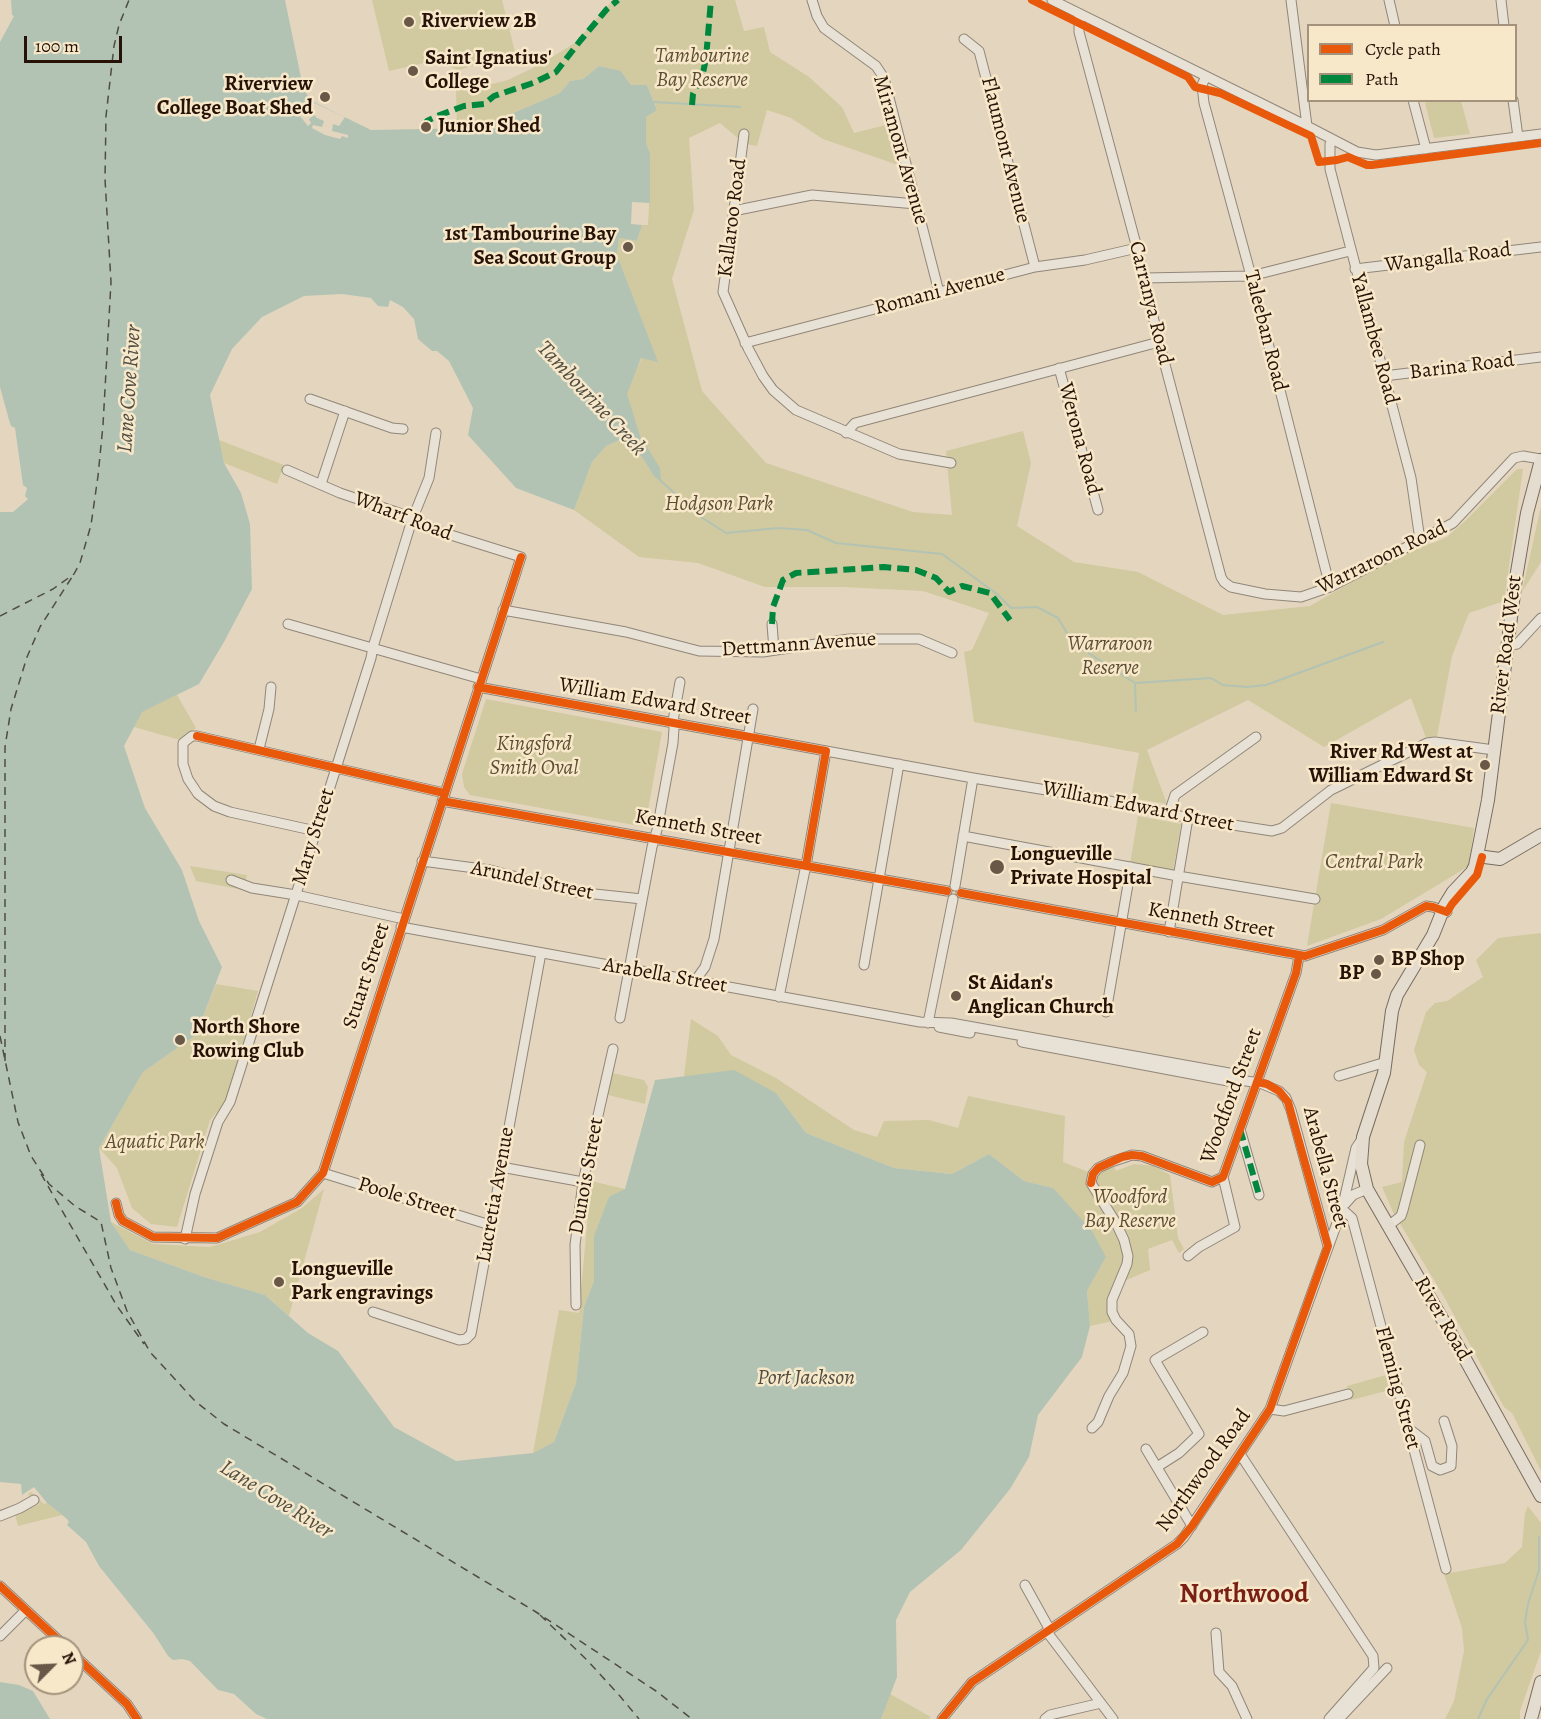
<!DOCTYPE html>
<style>
body{margin:0}
#map{position:relative;width:1541px;height:1719px;overflow:hidden;background:#e4d6be;font-family:Alegreya,serif}
canvas{display:block}
.legend{position:absolute;left:1307px;top:24px;width:210px;height:78px;box-sizing:border-box;background:#f8e8ca;border:2px solid #a4927c;margin:0;padding:8px 10px;list-style:none;font-size:18px;color:#271207}
.legend li{display:flex;align-items:center;gap:12px;height:30px}
.legend b{width:30px;border:2px solid #a4927c}
.north{position:absolute;left:24px;top:1635px;width:60px;height:60px;box-sizing:border-box;background:#f8e8ca;border:2px solid #a4927c;border-radius:50%;rotate:66deg;font-size:16px;font-weight:700;line-height:24px;text-align:center;color:#271207}
.north::after{content:'';display:block;margin:auto;width:21px;height:27px;background:#695747;clip-path:polygon(50% 0,100% 100%,50% 72%,0 100%)}
.scale{position:absolute;left:24px;top:36px;width:98px;height:27px;box-sizing:border-box;border:3px solid #271207;border-top:0;padding-left:8px;font-size:18px;line-height:21px;white-space:nowrap;color:#271207;-webkit-text-stroke:4px #f8e8ca;paint-order:stroke}
</style>
<div id="map">
<canvas width="1541" height="1719"></canvas>
<ul class="legend">
<li><b style="height:8px;background:#e8590c"></b>Cycle path</li>
<li><b style="height:8px;background:#00873e"></b>Path</li>
</ul>
<div class="north">N</div>
<div class="scale">100 m</div>
</div>
<script>
const c = document.querySelector('canvas').getContext('2d');
c.lineJoin = 'round';
function fillPath(path, color) {
  c.fillStyle = color;
  c.fill(path, 'evenodd');
}
function shape(rows) {
  const path = new Path2D();
  for (const r of rows) {
    path.moveTo(r[0], r[1]);
    for (let i = 2; i < r.length; i += 2) path.lineTo(r[i], r[i + 1]);
  }
  return path;
}
function stroke(path, color, width, dash) {
  c.strokeStyle = color;
  c.lineWidth = width;
  c.lineCap = dash ? 'butt' : 'round';
  c.setLineDash(dash || []);
  c.stroke(path);
}
function write(font, color, halo, rows, align = 'center') {
  c.font = font + ' Alegreya,serif';
  c.lineWidth = 5;
  c.setLineDash([]);
  c.textBaseline = 'middle';
  c.strokeStyle = halo;
  c.fillStyle = color;
  for (const [text, x, y, turn = 0] of rows) {
    c.save();
    c.translate(x, y);
    c.rotate((+turn || 0) * Math.PI / 180);
    c.textAlign = isNaN(turn) ? turn : align;
    if (halo) c.strokeText(text, 0, 0);
    c.fillText(text, 0, 0);
    c.restore();
  }
}
const green = shape([
 [372,0,502,0,515,52,459,70,433,61,389,71],
 [613,0,735,0,744,31,764,27,770,52,809,77,842,107,854,133,886,125,898,165,823,139,791,118,767,110,757,146,745,144,720,123,689,138,694,210,672,279,702,391,766,463,913,512,952,515,946,451,1023,431,1031,463,1017,526,1074,562,1138,572,1223,615,1310,606,1406,551,1436,542,1447,537,1464,522,1517,469,1523,469,1504,601,1469,613,1452,656,1437,736,1426,738,1411,698,1324,747,1248,700,1147,750,1167,804,1131,798,1139,753,974,722,964,652,972,650,989,613,923,591,844,587,765,587,698,563,639,557,574,510,592,462,606,446,622,439,642,457,653,475,638,434,625,390,642,358,657,361,617,255,619,238,637,241,642,225,648,225,650,189,650,153,646,143,646,117,657,109,647,85,631,85,622,72,599,66,583,79,570,81,560,93,478,128,457,129,456,90,473,89,508,80,539,65,575,43],
 [1434,100,1461,101,1470,134,1434,138,1425,103],
 [219,440,284,465,277,484,224,463],
 [1541,506,1541,562,1522,592],
 [177,695,196,728,180,740,134,727,141,712],
 [486,699,662,732,645,827,470,795,464,787,462,774],
 [1331,803,1474,828,1469,866,1381,919,1307,946],
 [1138,816,1181,824,1173,871,1130,864],
 [190,866,247,875,244,890,196,881],
 [1541,933,1541,1471,1512,1413,1504,1407,1443,1295,1393,1212,1382,1187,1402,1182,1404,1142,1427,1072,1419,1065,1414,1050,1426,1012,1435,1003,1447,1001,1483,977,1476,960,1498,938],
 [216,984,258,991,226,1102,210,1120,177,1227,151,1224,132,1208,117,1168,99,1148,143,1072,196,1035],
 [691,1019,718,1036,731,1055,776,1078,854,1130,877,1137,884,1121,929,1120,958,1128,968,1096,1065,1116,1063,1162,1091,1173,1113,1165,1116,1171,1134,1164,1154,1166,1170,1175,1178,1238,1184,1249,1179,1253,1172,1240,1148,1249,1150,1270,1117,1284,1113,1321,1090,1326,1087,1291,1106,1257,1053,1188,1024,1181,989,1154,952,1174,894,1168,806,1133,776,1093,684,1076],
 [612,1073,644,1080,648,1087,645,1104,604,1094,609,1075],
 [591,1181,625,1189,594,1236,594,1281,584,1307,576,1383,554,1442,533,1453,559,1310,579,1313],
 [324,1189,289,1316,265,1295,204,1277,130,1250,111,1222,153,1244,210,1247,260,1232,302,1208],
 [1386,1375,1390,1390,1351,1400,1347,1386],
 [31,1492,44,1504,47,1503,62,1515,18,1526,15,1514,40,1504,31,1495,29,1496,28,1494],
 [1528,1506,1541,1523,1541,1651,1520,1711,1520,1719,1445,1719,1454,1701,1464,1651,1462,1628,1444,1574,1505,1563,1522,1547,1525,1513],
 [890,1694,931,1717,929,1719,881,1719]
]);
const water = shape([
 [11,0,285,0,303,87,310,100,371,130,478,128,560,93,570,81,583,79,599,66,621,71,631,85,647,85,657,110,646,117,646,143,650,153,650,203,632,202,631,224,642,225,637,241,619,238,617,255,658,362,641,358,627,394,640,436,660,468,661,482,653,475,642,457,622,439,606,446,592,462,574,510,516,488,468,435,473,408,449,361,437,351,432,351,418,339,414,319,403,307,390,300,388,307,378,306,371,298,342,294,304,296,262,317,232,349,210,395,224,463,241,493,250,524,252,589,224,642,199,684,142,712,124,746,145,808,182,870,199,921,222,967,196,1035,143,1072,99,1148,111,1222,130,1250,204,1277,265,1295,308,1333,338,1351,394,1427,456,1461,533,1453,554,1442,576,1383,584,1307,594,1281,594,1236,609,1197,625,1189,655,1080,734,1070,776,1093,806,1133,894,1168,952,1174,989,1154,1024,1181,1053,1188,1092,1231,1106,1257,1087,1291,1090,1326,1082,1357,1038,1415,1029,1457,1010,1489,961,1550,910,1592,896,1620,897,1677,881,1719,267,1719,256,1714,234,1694,218,1690,190,1661,182,1659,173,1660,168,1656,154,1634,99,1566,86,1542,67,1525,69,1522,67,1519,47,1503,34,1487,22,1495,21,1484,0,1482,0,512,13,512,28,499,25,496,27,488,23,485,15,428,11,426,9,420,0,387,0,42,14,16,12,15],
 [0,1682,19,1685,33,1691,50,1719,0,1719]
]);
const pier = shape([
 [309,98,310,101,345,117,339,126,333,124,332,131,348,135,348,138,342,136,340,139,325,135,312,128,313,125,322,127,324,121,317,118,314,115,309,119,311,123,308,126,295,110,299,108,302,111,308,107,305,103]
]);
const stream = shape([
 [654,102,740,107],
 [660,480,701,517,726,533,778,528,807,530,836,543,942,554,997,594,1011,608,1037,607,1058,618,1073,643,1135,683,1211,678,1223,685,1247,687,1266,685,1383,642],
 [1135,684,1136,711],
 [1478,1719,1487,1699,1528,1640,1525,1622,1528,1604,1539,1570,1539,1537]
]);
const ferry = shape([
 [0,616,53,589,74,574,80,563,91,525,98,476,103,425,111,282,105,179,106,116,114,46,119,25,129,0],
 [0,1036,18,1122,31,1156,49,1184,75,1206,101,1222,111,1268,127,1311,150,1352,195,1401,224,1424,536,1612,656,1691,692,1719],
 [5,1061,5,747,11,709,27,657,40,627,72,577],
 [41,1174,117,1306,144,1344],
 [540,1615,587,1660,619,1695,639,1719]
]);
const minor = shape([
 [812,0,817,16,824,28,876,66,884,78,939,292],
 [1052,0,1307,126,1357,152,1376,155,1541,134],
 [1291,0,1307,126],
 [1389,0,1395,26],
 [1501,0,1504,26],
 [1079,14,1079,32,1137,248,1159,342,1221,577,1224,582,1231,587,1265,594,1301,597,1330,587,1453,523,1514,458,1523,456,1541,459],
 [964,39,979,51,1035,267],
 [1206,76,1202,85,1204,103,1250,272,1330,587],
 [1413,100,1426,149],
 [1513,100,1518,137],
 [744,134,723,292,748,348,763,376,773,390,796,410,899,454,951,463],
 [1332,140,1330,144,1330,169,1411,478,1420,540],
 [733,211,812,195,916,204],
 [1355,269,1541,247],
 [1144,278,1251,276,1350,251],
 [745,343,1035,267,1085,260,1137,248],
 [1059,368,1098,510],
 [1384,376,1541,357],
 [310,399,392,428,403,429],
 [846,433,855,423,1159,342],
 [321,484,345,411],
 [503,610,626,632,699,651,763,652,849,639,919,639,952,653],
 [288,624,481,679],
 [772,624,774,650],
 [1506,646,1517,644,1541,618],
 [478,687,973,778,1089,797,1169,813,1188,818,1272,831,1282,828,1331,790,1427,743,1435,742,1494,750],
 [259,749,269,709,271,687],
 [442,801,947,891],
 [1169,813,1175,795,1256,737],
 [316,831,230,812,214,806,198,794,188,779,183,764,183,743,192,736,197,736,444,793],
 [963,836,1178,876,1315,899],
 [422,861,490,870,576,892,642,899],
 [231,880,252,888,296,895,404,919],
 [955,886,973,778],
 [961,893,1305,956,1383,930,1426,906,1433,907,1447,912],
 [401,927,920,1022,951,1023,1229,1073,1239,1080],
 [1169,932,1188,818],
 [864,965,899,764],
 [695,981,705,967,714,939,753,709],
 [779,997,807,860,826,751],
 [1106,1012,1131,867],
 [620,1018,652,847,657,830,673,743,674,728,673,721,680,682],
 [928,1023,953,899],
 [939,1027,970,1033],
 [1022,1042,1228,1081,1239,1080,1260,1083,1279,1091,1286,1098,1291,1110,1328,1246],
 [1339,1076,1386,1062],
 [1240,1129,1259,1195],
 [501,1167,583,1182],
 [323,1173,490,1225],
 [116,1203,119,1215,123,1221,153,1237,217,1238,297,1202,323,1173,521,557,438,531,399,513,340,493,287,470],
 [1345,1204,1353,1195,1367,1189],
 [1342,1209,1352,1218,1446,1569],
 [1388,1226,1401,1216,1403,1210,1420,1145],
 [185,1239,195,1194,218,1122,230,1102,371,658,373,647,412,520,429,478,436,433],
 [1188,1256,1199,1247,1235,1227,1223,1177],
 [576,1305,575,1245,583,1182,613,1049],
 [373,1312,459,1340,466,1339,471,1334,541,953],
 [1270,1409,1284,1411,1348,1394],
 [1092,1428,1098,1422,1109,1396,1123,1373,1131,1346,1129,1334,1116,1320,1112,1312,1112,1300,1127,1264,1128,1256,1124,1240,1116,1223,1091,1183,1093,1174,1098,1168,1111,1162,1132,1155,1142,1156,1212,1182,1223,1177,1296,973,1299,956],
 [1409,1431,1412,1431,1425,1441,1432,1466,1440,1470,1451,1466,1452,1446,1444,1421],
 [1146,1449,1192,1526],
 [1240,1454,1373,1656,1374,1668,1329,1719],
 [1157,1467,1179,1453,1199,1434,1155,1360,1203,1332],
 [0,1516,20,1508,34,1500],
 [1025,1585,1050,1630],
 [0,1586,66,1647],
 [1047,1632,1113,1719],
 [1216,1633,1219,1672,1232,1686,1247,1719],
 [0,1636,26,1610],
 [72,1653,127,1704,137,1719],
 [942,1719,972,1682,1177,1544,1184,1537,1270,1409,1342,1209,1356,1148,1362,1139],
 [1045,1719,1050,1715,1101,1703],
 [1339,1719,1387,1668]
]);
const major = shape([
 [1541,460,1527,513,1516,578,1488,800,1475,866,1472,872,1453,892,1445,905,1433,935,1397,995,1392,1011,1384,1073,1363,1137,1361,1164,1367,1189,1459,1348,1541,1496],
 [1477,856,1500,859,1541,835],
 [1531,1719,1541,1682]
]);
const quiet = shape([
 [692,105,693,94,703,73,706,58,711,0],
 [426,127,427,121,437,116,464,106,484,104,494,96,533,83,556,72,580,41,607,9,618,0],
 [772,624,773,607,783,580,796,573,884,567,916,570,936,578,949,592,962,586,990,593,1010,620],
 [1240,1129,1259,1195]
]);
const cycleway = shape([
 [1032,0,1188,77,1195,87,1220,93,1311,136,1319,162,1337,160,1348,157,1367,165,1372,165,1541,143],
 [478,687,826,751,806,866],
 [197,736,444,793],
 [442,801,947,891],
 [961,893,1305,956,1383,930,1426,906,1433,907,1447,912,1452,904,1477,875,1482,857],
 [1091,1183,1093,1174,1098,1168,1122,1157,1132,1155,1142,1156,1212,1182,1223,1177,1296,973,1299,956],
 [116,1203,119,1215,123,1221,153,1237,217,1238,297,1202,323,1173,521,557],
 [0,1586,66,1647],
 [72,1653,127,1704,137,1719],
 [942,1719,972,1682,1177,1544,1192,1526,1270,1409,1328,1246,1288,1102,1279,1091,1267,1084,1257,1082]
]);
const markers = [
 [409,22,6,"#695747"],
 [413,71,6,"#695747"],
 [325,97,6,"#695747"],
 [426,127,6,"#695747"],
 [628,247,6,"#695747"],
 [1485,765,6,"#695747"],
 [997,867,8,"#695747"],
 [1379,960,6,"#695747"],
 [1376,974,6,"#695747"],
 [956,996,6,"#695747"],
 [180,1040,6,"#695747"],
 [279,1282,6,"#695747"]
];
const poiNames = [
 ["Riverview 2B",421,22],
 ["Saint Ignatius'",425,59],
 ["College",425,83],
 ["Riverview",313,85,"right"],
 ["College Boat Shed",313,109,"right"],
 ["Junior Shed",438,127],
 ["1st Tambourine Bay",616,235,"right"],
 ["Sea Scout Group",616,259,"right"],
 ["River Rd West at",1473,753,"right"],
 ["William Edward St",1473,777,"right"],
 ["Longueville",1010,855],
 ["Private Hospital",1010,879],
 ["BP Shop",1391,960],
 ["BP",1364,974,"right"],
 ["St Aidan's",968,984],
 ["Anglican Church",968,1008],
 ["North Shore",192,1028],
 ["Rowing Club",192,1052],
 ["Longueville",291,1270],
 ["Park engravings",291,1294]
];
const parkNames = [
 ["Tambourine",702,57],
 ["Bay Reserve",702,81],
 ["Hodgson Park",719,505],
 ["Warraroon",1110,645],
 ["Reserve",1110,669],
 ["Kingsford",534,745],
 ["Smith Oval",534,769],
 ["Central Park",1374,863],
 ["Aquatic Park",155,1143],
 ["Woodford",1130,1198],
 ["Bay Reserve",1130,1222]
];
const streetNames = [
 ["Miramont Avenue",900,150,74],
 ["Flaumont Avenue",1005,150,76],
 ["Kallaroo Road",733,218,-83],
 ["Wangalla Road",1448,258,-7],
 ["Romani Avenue",940,292,-15],
 ["Carranya Road",1150,303,76],
 ["Taleeban Road",1265,331,76],
 ["Yallambee Road",1374,339,75],
 ["Barina Road",1462,367,-7],
 ["Werona Road",1079,439,75],
 ["Wharf Road",403,517,21],
 ["Warraroon Road",1382,558,-26],
 ["Dettmann Avenue",799,645,-4],
 ["River Road West",1507,645,-83],
 ["William Edward Street",655,702,10],
 ["William Edward Street",1138,807,11],
 ["Kenneth Street",698,828,10],
 ["Mary Street",314,837,-73],
 ["Arundel Street",532,881,12],
 ["Kenneth Street",1211,921,10],
 ["Stuart Street",367,976,-72],
 ["Arabella Street",665,976,10],
 ["Woodford Street",1232,1096,-70],
 ["Arabella Street",1325,1168,75],
 ["Dunois Street",587,1176,-80],
 ["Lucretia Avenue",496,1195,-80],
 ["Poole Street",407,1199,17],
 ["River Road",1442,1319,60],
 ["Fleming Street",1397,1388,75],
 ["Northwood Road",1204,1471,-54]
];
const waterNames = [
 ["Lane Cove River",130,389,-86],
 ["Tambourine Creek",591,399,47],
 ["Port Jackson",806,1379],
 ["Lane Cove River",276,1500,32]
];
const districtNames = [
 ["Northwood",1244,1595]
];
fillPath(green, '#d1c99f');
fillPath(water, '#b2c3b4');
fillPath(pier, '#e4d6be');
stroke(stream, '#b2c3b4', 2);
stroke(ferry, '#504d42', 1.5, [8, 6]);
stroke(minor, '#918678', 11);
stroke(major, '#776c5f', 14);
stroke(minor, '#e8e1d5', 9);
stroke(major, '#e4dcce', 12);
stroke(quiet, '#00873e', 6, [12, 6]);
stroke(cycleway, '#e8590c', 8);
for (const [x, y, r, color] of markers) {
  const dot = new Path2D();
  dot.arc(x, y, r, 0, 2 * Math.PI);
  c.fillStyle = color;
  c.fill(dot);
  stroke(dot, '#f8e8ca', 2);
}
write('bold 21px', '#271207', '#f8e8ca', poiNames, 'left');
write('italic 21px', '#5d4e33', '#f8e8ca', parkNames);
write('21px', '#271207', '#f8e8ca', streetNames);
write('italic 22px', '#504d42', '#f8e8ca', waterNames);
write('bold 27px', '#7a1f14', '#f8e8ca', districtNames);
</script>
